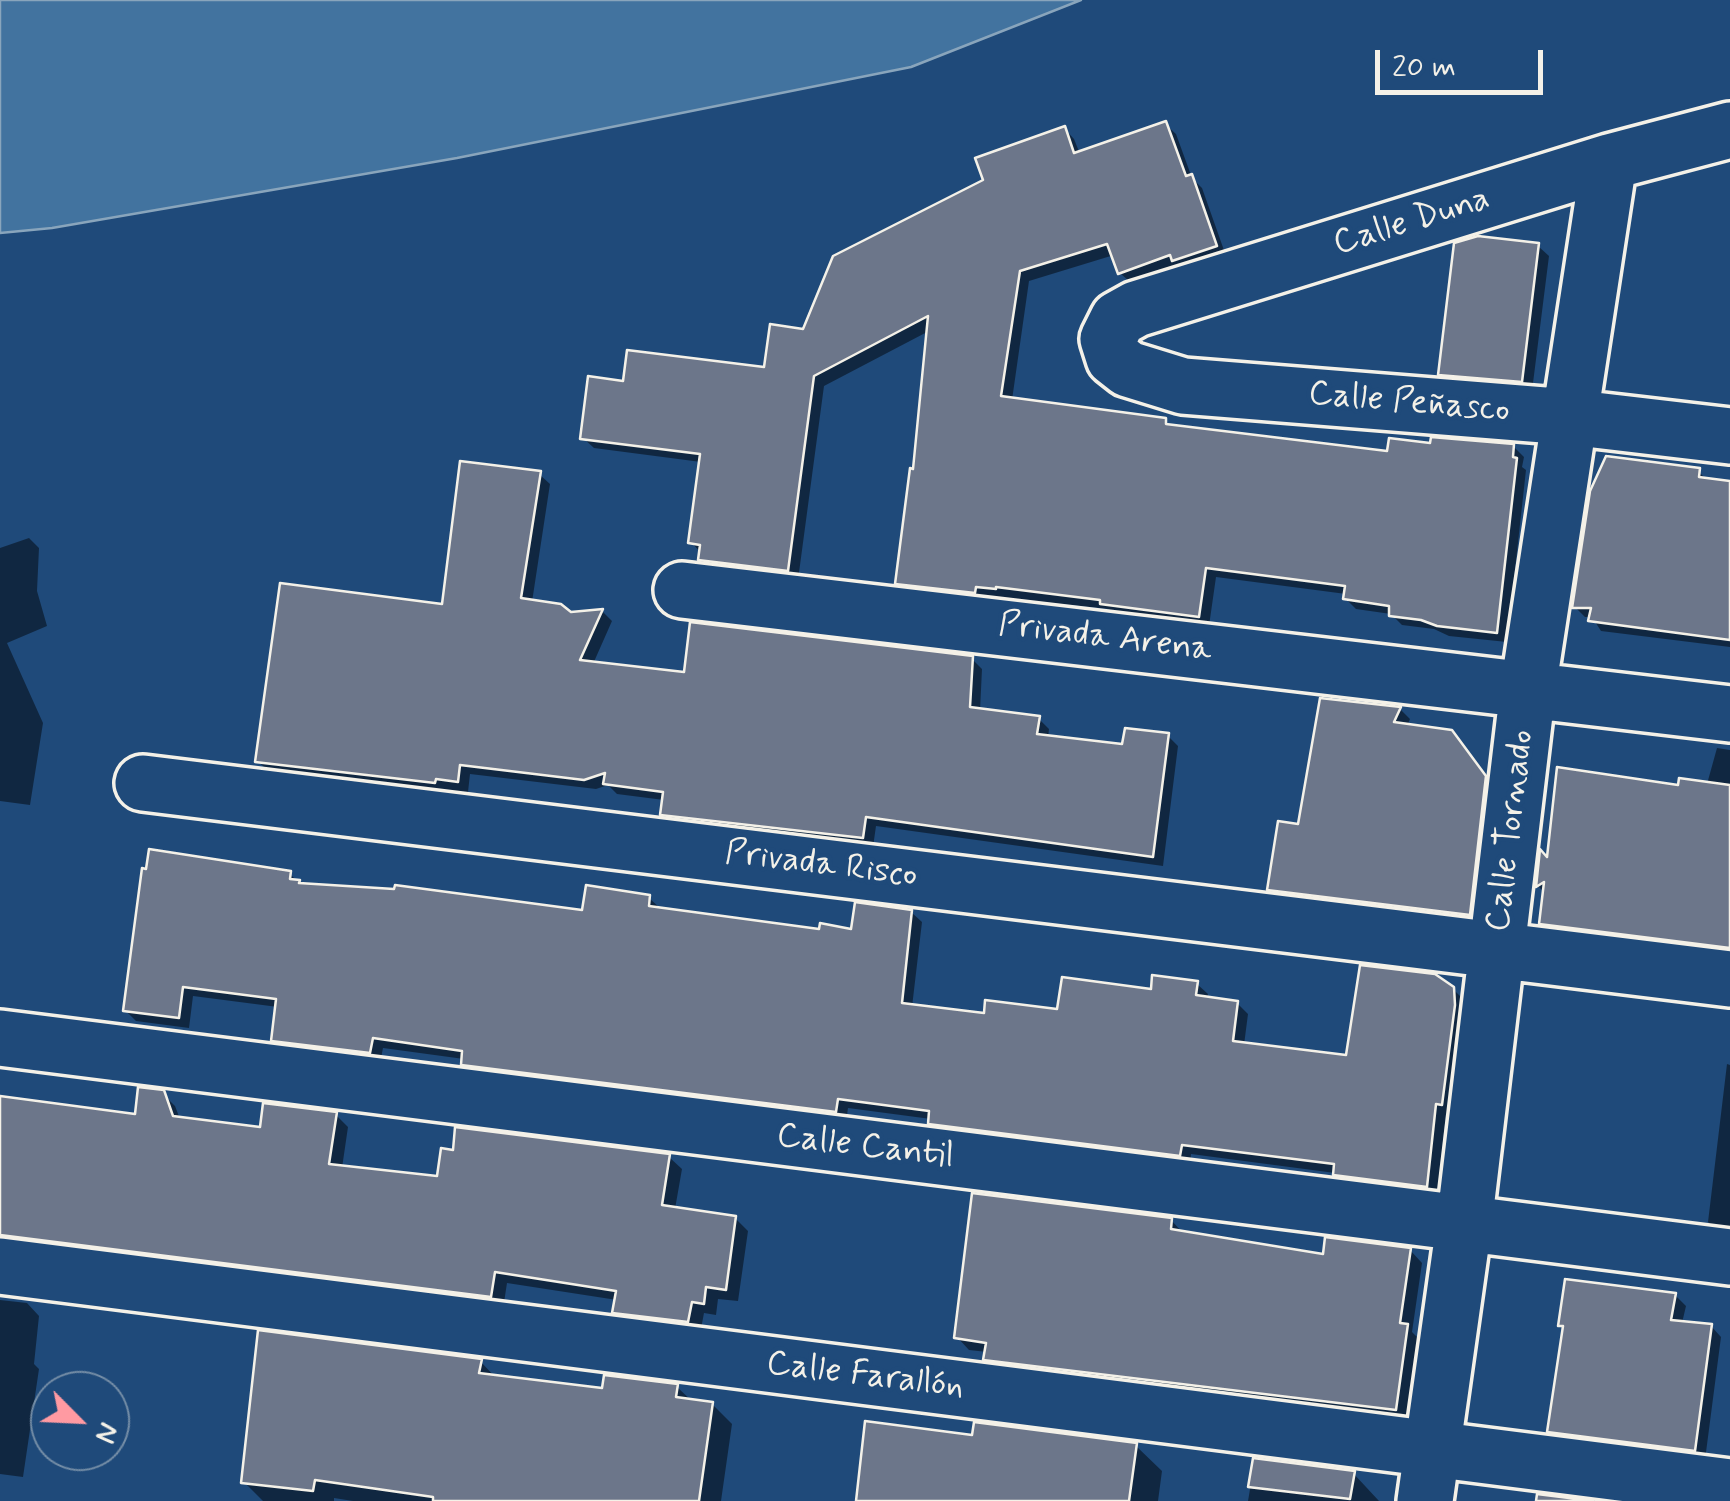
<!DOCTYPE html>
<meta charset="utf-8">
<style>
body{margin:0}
#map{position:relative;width:1730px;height:1501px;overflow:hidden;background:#1f4a7a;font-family:Mynerve,sans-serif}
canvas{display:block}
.north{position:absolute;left:30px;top:1371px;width:100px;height:100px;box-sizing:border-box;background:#1f4a7a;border:2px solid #748da6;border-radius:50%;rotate:114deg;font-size:28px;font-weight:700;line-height:40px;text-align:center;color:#f4f1e8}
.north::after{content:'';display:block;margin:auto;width:35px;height:45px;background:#ff9aa2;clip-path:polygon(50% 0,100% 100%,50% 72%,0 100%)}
.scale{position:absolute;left:1375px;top:50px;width:168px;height:45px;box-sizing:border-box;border:5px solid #f4f1e8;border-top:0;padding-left:12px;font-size:30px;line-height:35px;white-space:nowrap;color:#f4f1e8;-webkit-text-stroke:8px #1f4a7a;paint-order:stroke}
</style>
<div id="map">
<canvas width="1730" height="1501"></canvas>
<div class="north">N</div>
<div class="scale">20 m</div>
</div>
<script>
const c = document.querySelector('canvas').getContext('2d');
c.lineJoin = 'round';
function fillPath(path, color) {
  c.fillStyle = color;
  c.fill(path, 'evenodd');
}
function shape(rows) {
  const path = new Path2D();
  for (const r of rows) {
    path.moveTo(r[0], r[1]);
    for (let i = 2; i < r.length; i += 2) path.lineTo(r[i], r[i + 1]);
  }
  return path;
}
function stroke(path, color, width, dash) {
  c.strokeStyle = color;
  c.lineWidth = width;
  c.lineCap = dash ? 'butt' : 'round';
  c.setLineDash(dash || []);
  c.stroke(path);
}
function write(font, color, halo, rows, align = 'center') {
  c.font = font + ' Mynerve,sans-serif';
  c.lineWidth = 9;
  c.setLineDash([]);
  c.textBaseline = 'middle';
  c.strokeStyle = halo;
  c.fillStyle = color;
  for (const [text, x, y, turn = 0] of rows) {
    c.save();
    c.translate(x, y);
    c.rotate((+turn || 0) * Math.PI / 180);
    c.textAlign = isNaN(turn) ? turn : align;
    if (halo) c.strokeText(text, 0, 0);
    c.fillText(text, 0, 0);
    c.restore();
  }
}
const water = shape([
 [0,0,1081,0,911,67,457,158,52,228,0,233,0,0]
]);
const shadow = shape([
 [1165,124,1176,134,1192,178,1202,188,1226,256,1184,270,1180,265,1131,283,1120,273,1114,255,1029,281,1012,400,1165,421,1171,427,1389,454,1432,446,1513,446,1524,457,1522,467,1526,470,1507,642,1449,636,1434,629,1402,625,1391,614,1356,609,1346,599,1346,594,1216,577,1209,626,1113,613,1109,609,985,596,985,602,909,593,898,583,916,471,929,331,824,386,798,580,712,570,701,560,702,554,691,542,701,462,594,448,583,438,625,384,766,370,805,331,986,181,1064,128,1074,139,1080,154],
 [1538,246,1549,256,1532,391,1451,385,1441,374],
 [1698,471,1708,481,1730,484,1730,647,1601,631,1592,617,1585,617,1575,607],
 [539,474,550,484,532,602,570,614,602,611,612,621,593,664,686,675,971,658,982,669,980,711,1039,719,1049,729,1048,738,1125,747,1168,736,1178,746,1163,866,876,826,873,847,673,825,663,814,664,800,617,794,608,785,596,789,470,774,468,792,399,789,268,771,258,761,445,606],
 [29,538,39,548,37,591,47,626,7,643,43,723,30,805,0,801,0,548],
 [1400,709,1410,719,1407,726,1462,744,1496,789,1479,925,1280,900,1270,889,1300,827],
 [1717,748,1730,750,1730,956,1553,934,1542,923,1545,893,1538,886,1542,854,1549,861,1681,788,1707,784],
 [289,873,302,886,584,913,649,898,660,908,821,932,854,932,911,912,922,922,912,1007,986,1015,1059,1012,1197,984,1208,994,1207,999,1237,1003,1248,1014,1244,1045,1348,1058,1453,989,1464,1000,1452,1114,1446,1114,1437,1196,1346,1185,1335,1173,1191,1154,1190,1165,941,1134,930,1123,931,1119,848,1108,846,1122,474,1074,463,1064,464,1059,383,1048,380,1063,284,1050,274,1040,278,1007,193,996,189,1028,136,1021,125,1010],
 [1727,1064,1730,1065,1730,1233,1719,1232,1708,1222],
 [162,1093,175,1106,180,1119,262,1130,335,1114,348,1127,342,1168,440,1179,669,1157,682,1169,675,1209,735,1218,748,1231,738,1301,718,1299,716,1315,704,1313,700,1334,628,1324,615,1312,617,1300,507,1283,503,1309,0,1250,0,1098,138,1116],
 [1171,1220,1184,1234,1325,1257,1410,1250,1422,1263,1412,1332,1419,1339,1407,1421,998,1372,986,1359,987,1352,969,1350,957,1337],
 [1675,1295,1686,1306,1682,1323,1711,1326,1721,1337,1705,1460,1560,1442,1549,1431,1565,1329,1561,1325],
 [0,1300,27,1303,39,1316,34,1364,39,1369,23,1477,0,1474],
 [480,1361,496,1378,604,1391,677,1387,693,1402,712,1404,732,1424,721,1501,353,1501,334,1498,334,1501,263,1501,244,1482],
 [974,1438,1135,1445,1162,1471,1158,1501,861,1501],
 [1255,1460,1353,1473,1379,1501,1248,1501]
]);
const building = shape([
 [1166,121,1186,176,1192,174,1217,246,1172,261,1170,255,1118,274,1107,244,1020,271,1001,396,1166,418,1166,424,1387,451,1389,438,1430,443,1431,437,1514,444,1513,457,1517,458,1497,633,1437,626,1421,620,1389,616,1389,606,1343,599,1345,586,1206,568,1199,617,1100,604,1100,600,996,587,996,589,976,587,975,593,895,584,910,468,913,469,928,316,814,376,788,571,698,560,700,545,688,543,700,454,580,439,588,376,623,381,627,350,764,367,770,324,803,329,833,256,983,180,975,158,1065,126,1074,153,1166,121],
 [1478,236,1539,243,1522,382,1438,375,1454,243,1478,236],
 [1606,456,1700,468,1699,477,1730,481,1730,640,1588,621,1591,608,1572,608,1590,491,1606,456],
 [460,461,541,471,521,598,561,604,571,612,603,609,580,660,684,672,690,622,973,656,970,707,1040,716,1037,734,1122,744,1125,728,1169,733,1153,857,866,817,863,838,660,815,663,792,603,784,605,773,584,780,460,765,458,782,436,779,435,783,255,762,280,583,442,604,460,461],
 [1320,698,1401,707,1394,722,1452,730,1486,776,1470,915,1267,890,1278,821,1298,824,1320,698],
 [1557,767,1678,785,1679,778,1730,785,1730,948,1539,924,1544,882,1536,887,1540,849,1547,857,1557,767],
 [149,849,291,871,290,879,300,880,299,883,394,889,395,885,582,910,586,885,650,895,649,906,819,929,820,923,851,929,855,902,912,910,902,1003,984,1013,985,1000,1057,1009,1062,977,1151,989,1152,975,1198,981,1196,995,1238,1001,1233,1041,1346,1055,1360,965,1435,974,1454,987,1455,1005,1442,1105,1436,1104,1427,1187,1333,1175,1334,1164,1182,1145,1180,1156,928,1124,929,1111,838,1099,836,1112,461,1065,462,1051,373,1038,370,1053,271,1041,276,999,183,987,179,1018,123,1011,142,868,146,869,149,849],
 [138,1087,164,1090,173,1116,260,1127,263,1103,337,1112,329,1164,437,1176,441,1148,453,1150,455,1127,670,1154,662,1205,736,1216,726,1290,706,1287,704,1304,692,1302,688,1322,612,1313,616,1291,495,1272,491,1297,0,1235,0,1096,135,1114,138,1087],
 [972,1193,1172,1218,1171,1229,1323,1254,1325,1237,1411,1248,1400,1323,1408,1324,1396,1410,983,1360,986,1343,954,1338,972,1193],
 [1565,1279,1676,1293,1671,1320,1712,1324,1695,1451,1547,1432,1563,1326,1558,1326,1565,1279],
 [258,1330,482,1359,479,1373,602,1388,604,1375,678,1384,676,1397,713,1402,699,1501,433,1501,433,1497,315,1480,313,1491,241,1483,258,1330],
 [865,1421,972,1435,974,1422,1137,1443,1129,1501,856,1501,865,1421],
 [1253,1458,1355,1471,1350,1499,1248,1487,1253,1458],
 [1537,1494,1593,1501,1536,1501,1537,1494]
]);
const street = shape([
 [1730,130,1609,162,1136,309,1118,319,1108,339,1114,358,1128,369,1183,386,1569,417,1730,436],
 [682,590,1730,714],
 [143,783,1730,979],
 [0,1038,1730,1257],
 [0,1266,1730,1487],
 [1425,1501,1464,1225,1528,689,1609,162]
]);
const streetNames = [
 ["Calle Duna",1412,223,-17],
 ["Calle Peñasco",1409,404,5],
 ["Privada Arena",1105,639,7],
 ["Calle Tornado",1512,831,-83],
 ["Privada Risco",821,866,7],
 ["Calle Cantil",865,1148,7],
 ["Calle Farallón",865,1377,7]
];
fillPath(water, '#42739f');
stroke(water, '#89a5bc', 2.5);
fillPath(shadow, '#0007');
fillPath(building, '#6c768a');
stroke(building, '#f4f1e8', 2.5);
stroke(street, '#f4f1e8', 62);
stroke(street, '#1f4a7a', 55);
write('35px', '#f4f1e8', '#1f4a7a', streetNames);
</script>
